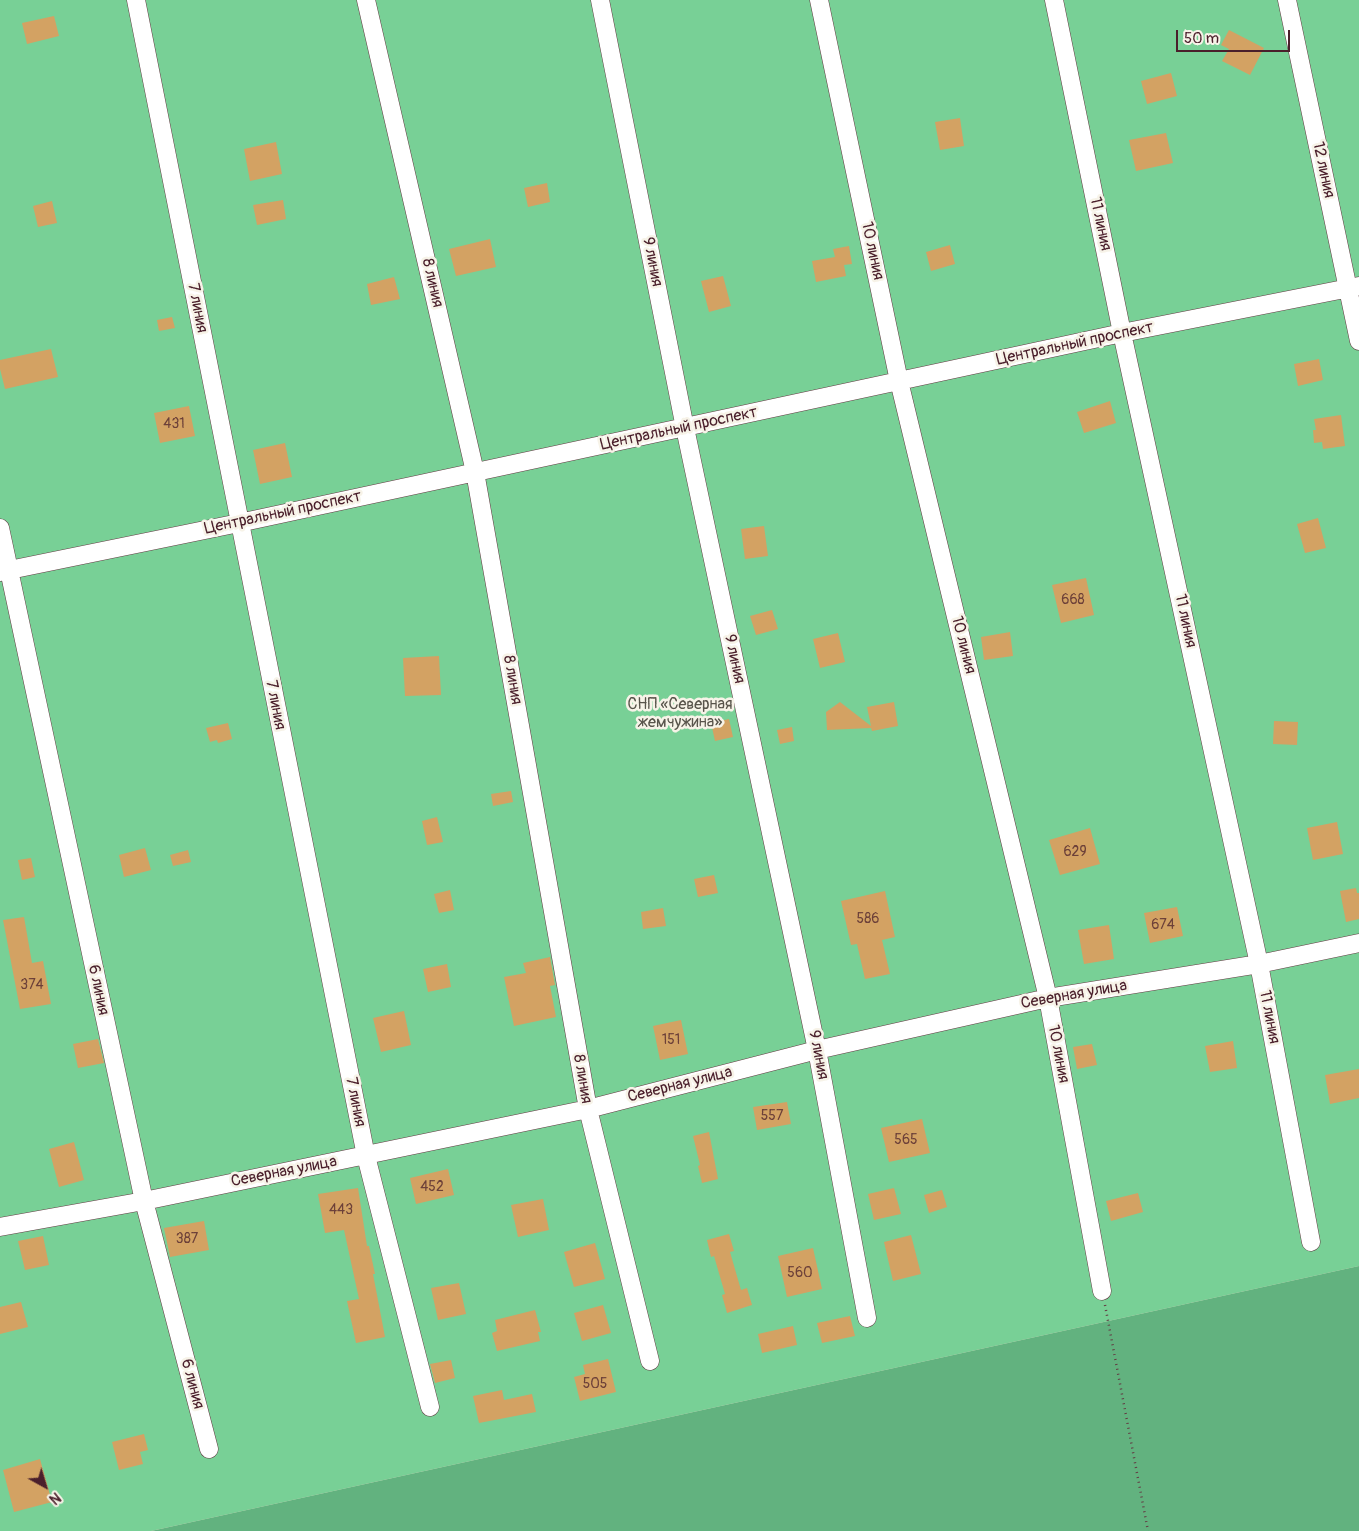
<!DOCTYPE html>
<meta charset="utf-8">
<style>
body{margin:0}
#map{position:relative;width:1359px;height:1531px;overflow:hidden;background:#eee9d0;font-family:Pangolin,sans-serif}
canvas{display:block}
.north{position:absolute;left:20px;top:1461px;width:50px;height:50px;-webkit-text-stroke:4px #f7f3e8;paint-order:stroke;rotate:141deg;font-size:14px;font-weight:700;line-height:20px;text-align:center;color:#4a1f2b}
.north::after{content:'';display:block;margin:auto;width:18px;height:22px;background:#4a1f2b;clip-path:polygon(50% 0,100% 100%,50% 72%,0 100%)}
.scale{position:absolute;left:1176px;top:30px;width:114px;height:22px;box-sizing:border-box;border:2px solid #4a1f2b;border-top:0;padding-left:6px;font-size:15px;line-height:18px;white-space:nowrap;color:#4a1f2b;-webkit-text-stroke:4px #f7f3e8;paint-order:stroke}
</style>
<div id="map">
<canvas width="1359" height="1531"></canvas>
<div class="north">N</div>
<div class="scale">50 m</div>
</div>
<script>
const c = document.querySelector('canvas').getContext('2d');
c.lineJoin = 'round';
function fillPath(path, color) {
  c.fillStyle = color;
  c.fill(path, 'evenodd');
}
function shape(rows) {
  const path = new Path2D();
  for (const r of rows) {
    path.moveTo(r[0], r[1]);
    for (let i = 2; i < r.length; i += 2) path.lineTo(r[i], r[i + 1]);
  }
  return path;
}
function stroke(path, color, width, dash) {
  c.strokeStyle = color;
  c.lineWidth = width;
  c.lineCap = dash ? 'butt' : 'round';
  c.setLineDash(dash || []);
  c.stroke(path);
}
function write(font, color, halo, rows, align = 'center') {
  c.font = font + ' Pangolin,sans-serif';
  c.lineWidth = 5;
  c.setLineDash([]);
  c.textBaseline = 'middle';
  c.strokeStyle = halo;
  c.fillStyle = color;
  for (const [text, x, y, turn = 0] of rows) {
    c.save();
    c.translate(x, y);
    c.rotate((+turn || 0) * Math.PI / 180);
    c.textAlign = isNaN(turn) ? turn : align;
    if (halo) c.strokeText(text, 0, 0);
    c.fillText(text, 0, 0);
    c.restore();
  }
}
const green = shape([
 [0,0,1359,0,1359,1266,151,1531,0,1531]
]);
const forest = shape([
 [1359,1266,1359,1531,151,1531]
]);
const building = shape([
 [54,16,59,36,27,44,22,23],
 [1229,30,1264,48,1250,75,1222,61,1229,49,1221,45],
 [1171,73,1177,96,1147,104,1141,81],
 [960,118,964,146,940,150,935,122],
 [1166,133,1173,163,1136,171,1129,140],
 [276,142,282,174,250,181,244,149],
 [547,183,550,202,528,207,524,188],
 [283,200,286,219,257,225,253,205],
 [52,201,57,223,38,227,33,206],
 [490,239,496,267,456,276,449,249],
 [950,245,955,264,931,271,926,252],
 [849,246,852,264,844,265,846,276,816,282,812,261,835,257,833,249],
 [723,276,731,306,709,312,701,281],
 [394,277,400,299,371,305,367,284],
 [172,317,175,328,159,331,157,320],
 [51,349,58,377,5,389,0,369,0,360],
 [1319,359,1323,380,1298,386,1294,364],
 [1110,401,1116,423,1084,433,1077,412],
 [189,406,195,436,160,443,154,413],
 [1341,415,1345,446,1323,449,1322,442,1314,443,1313,430,1316,430,1314,419],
 [285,443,292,477,260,484,253,450],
 [1318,518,1326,548,1305,553,1297,524],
 [764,526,768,556,745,559,741,529],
 [1086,578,1094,615,1061,623,1052,585],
 [772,610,778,629,756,635,750,616],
 [1010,632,1013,656,984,660,981,637],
 [838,633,845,662,820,668,813,639],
 [439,656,441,695,405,696,403,658],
 [840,702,871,726,867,707,894,702,898,726,872,731,871,728,827,730,826,712],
 [729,719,733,737,715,741,711,723],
 [1274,721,1298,722,1297,745,1273,744],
 [228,723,232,739,218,743,217,740,210,742,206,728],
 [792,727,794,741,780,744,777,730],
 [511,791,513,802,493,806,491,794],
 [437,817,443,842,427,845,422,821],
 [1337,822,1343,854,1313,860,1307,828],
 [1090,828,1100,864,1060,875,1049,840],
 [145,848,151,870,124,877,119,855],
 [188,850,191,862,173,866,170,855],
 [31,858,35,877,22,880,18,860],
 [714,875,718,893,698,897,694,879],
 [1356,888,1357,893,1359,893,1359,919,1346,922,1340,891],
 [450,890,454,910,439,913,434,894],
 [885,891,895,937,882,940,890,974,865,979,857,944,851,945,841,901],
 [1177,907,1183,936,1150,943,1144,913],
 [663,908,666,926,643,929,641,912],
 [24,917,32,963,43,961,51,1004,20,1009,3,920],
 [1109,925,1114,959,1084,964,1078,930],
 [550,957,555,985,550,986,556,1017,514,1026,504,977,526,973,523,963],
 [447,964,451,987,428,992,423,969],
 [404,1011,411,1045,381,1052,373,1018],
 [681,1020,688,1054,660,1060,653,1026],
 [98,1039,104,1063,78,1068,73,1044],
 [1233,1041,1237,1068,1210,1072,1205,1046],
 [1092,1044,1097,1065,1077,1069,1073,1047],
 [1359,1069,1359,1098,1330,1104,1325,1075],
 [787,1102,791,1124,757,1130,753,1107],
 [922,1119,930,1153,889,1162,881,1128],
 [709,1132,718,1179,702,1183,698,1166,700,1165,693,1136],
 [74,1142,84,1180,59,1187,49,1149],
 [448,1169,454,1195,416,1204,410,1178],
 [358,1188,367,1246,369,1246,375,1274,373,1274,385,1337,356,1343,347,1301,359,1299,344,1230,325,1233,318,1194],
 [894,1188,901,1214,874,1220,868,1194],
 [942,1190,947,1207,929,1213,924,1195],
 [1138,1193,1143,1212,1111,1221,1106,1201],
 [543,1199,549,1230,518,1237,511,1205],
 [204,1221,209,1250,170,1257,164,1228],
 [729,1234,734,1251,730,1252,741,1290,747,1288,752,1305,727,1313,722,1295,725,1294,714,1256,711,1257,707,1240],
 [911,1235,921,1274,893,1281,884,1242],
 [43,1236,49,1265,25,1270,18,1241],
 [595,1243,605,1279,574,1287,564,1252],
 [813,1248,822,1289,787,1297,778,1256],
 [459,1283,466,1314,438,1320,431,1288],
 [21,1302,28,1327,0,1334,0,1307],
 [603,1305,611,1333,582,1341,574,1313],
 [535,1310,541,1332,538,1332,540,1341,497,1351,492,1333,497,1331,495,1320],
 [850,1316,855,1336,822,1343,817,1323],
 [793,1326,797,1345,762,1353,758,1334],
 [608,1359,616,1392,580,1401,574,1377,585,1374,583,1365],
 [451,1360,455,1378,435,1383,430,1364],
 [502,1390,504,1400,532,1394,536,1412,479,1423,473,1396],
 [144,1434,148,1450,140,1452,143,1464,119,1470,112,1442],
 [40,1459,52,1502,14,1512,3,1470]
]);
const path = shape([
 [1105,1305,1148,1531]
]);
const minor = shape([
 [136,0,366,1156,430,1407],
 [366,0,475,472,588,1109,650,1361],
 [600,0,685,428,817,1050,867,1318],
 [819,0,899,381,1048,998,1102,1291],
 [1054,0,1122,333,1259,964,1311,1242],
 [1287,0,1359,341],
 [0,528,144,1201,209,1449],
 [0,572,239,523,1122,333,1359,286],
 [0,1227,144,1201,588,1109,817,1050,1048,998,1259,964,1359,943]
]);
const numberNames = [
 ["431",174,424],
 ["668",1073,600],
 ["629",1075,852],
 ["586",868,919],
 ["674",1163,925],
 ["374",32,985],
 ["151",671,1040],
 ["557",772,1116],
 ["565",906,1140],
 ["452",432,1187],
 ["443",341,1210],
 ["387",187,1239],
 ["560",800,1273],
 ["505",595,1384]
];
const streetNames = [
 ["12 линия",1323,170,78],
 ["11 линия",1100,224,78],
 ["10 линия",872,251,78],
 ["9 линия",652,262,79],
 ["8 линия",432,283,77],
 ["7 линия",197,308,79],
 ["Центральный проспект",1075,344,-12],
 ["Центральный проспект",679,429,-12],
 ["Центральный проспект",283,513,-12],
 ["11 линия",1185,621,78],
 ["10 линия",963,645,76],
 ["9 линия",734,659,78],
 ["8 линия",512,680,80],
 ["7 линия",275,705,79],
 ["6 линия",98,990,78],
 ["Северная улица",1074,995,-10],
 ["11 линия",1269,1017,79],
 ["10 линия",1058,1054,79],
 ["9 линия",818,1055,79],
 ["8 линия",582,1079,80],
 ["Северная улица",680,1085,-14],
 ["7 линия",355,1102,79],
 ["Северная улица",284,1172,-11],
 ["6 линия",192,1384,75]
];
const parkNames = [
 ["СНП «Северная",680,705],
 ["жемчужина»",680,723]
];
fillPath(green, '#78d096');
fillPath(forest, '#62b27f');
fillPath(building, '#d3a263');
stroke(minor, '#633d44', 19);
stroke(path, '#633d44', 2.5, [1, 4]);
stroke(minor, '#fff', 18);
write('14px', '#6c4039', null, numberNames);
write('16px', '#4a1f2b', '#f7f3e8', streetNames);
write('16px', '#58544b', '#f7f3e8', parkNames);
</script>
